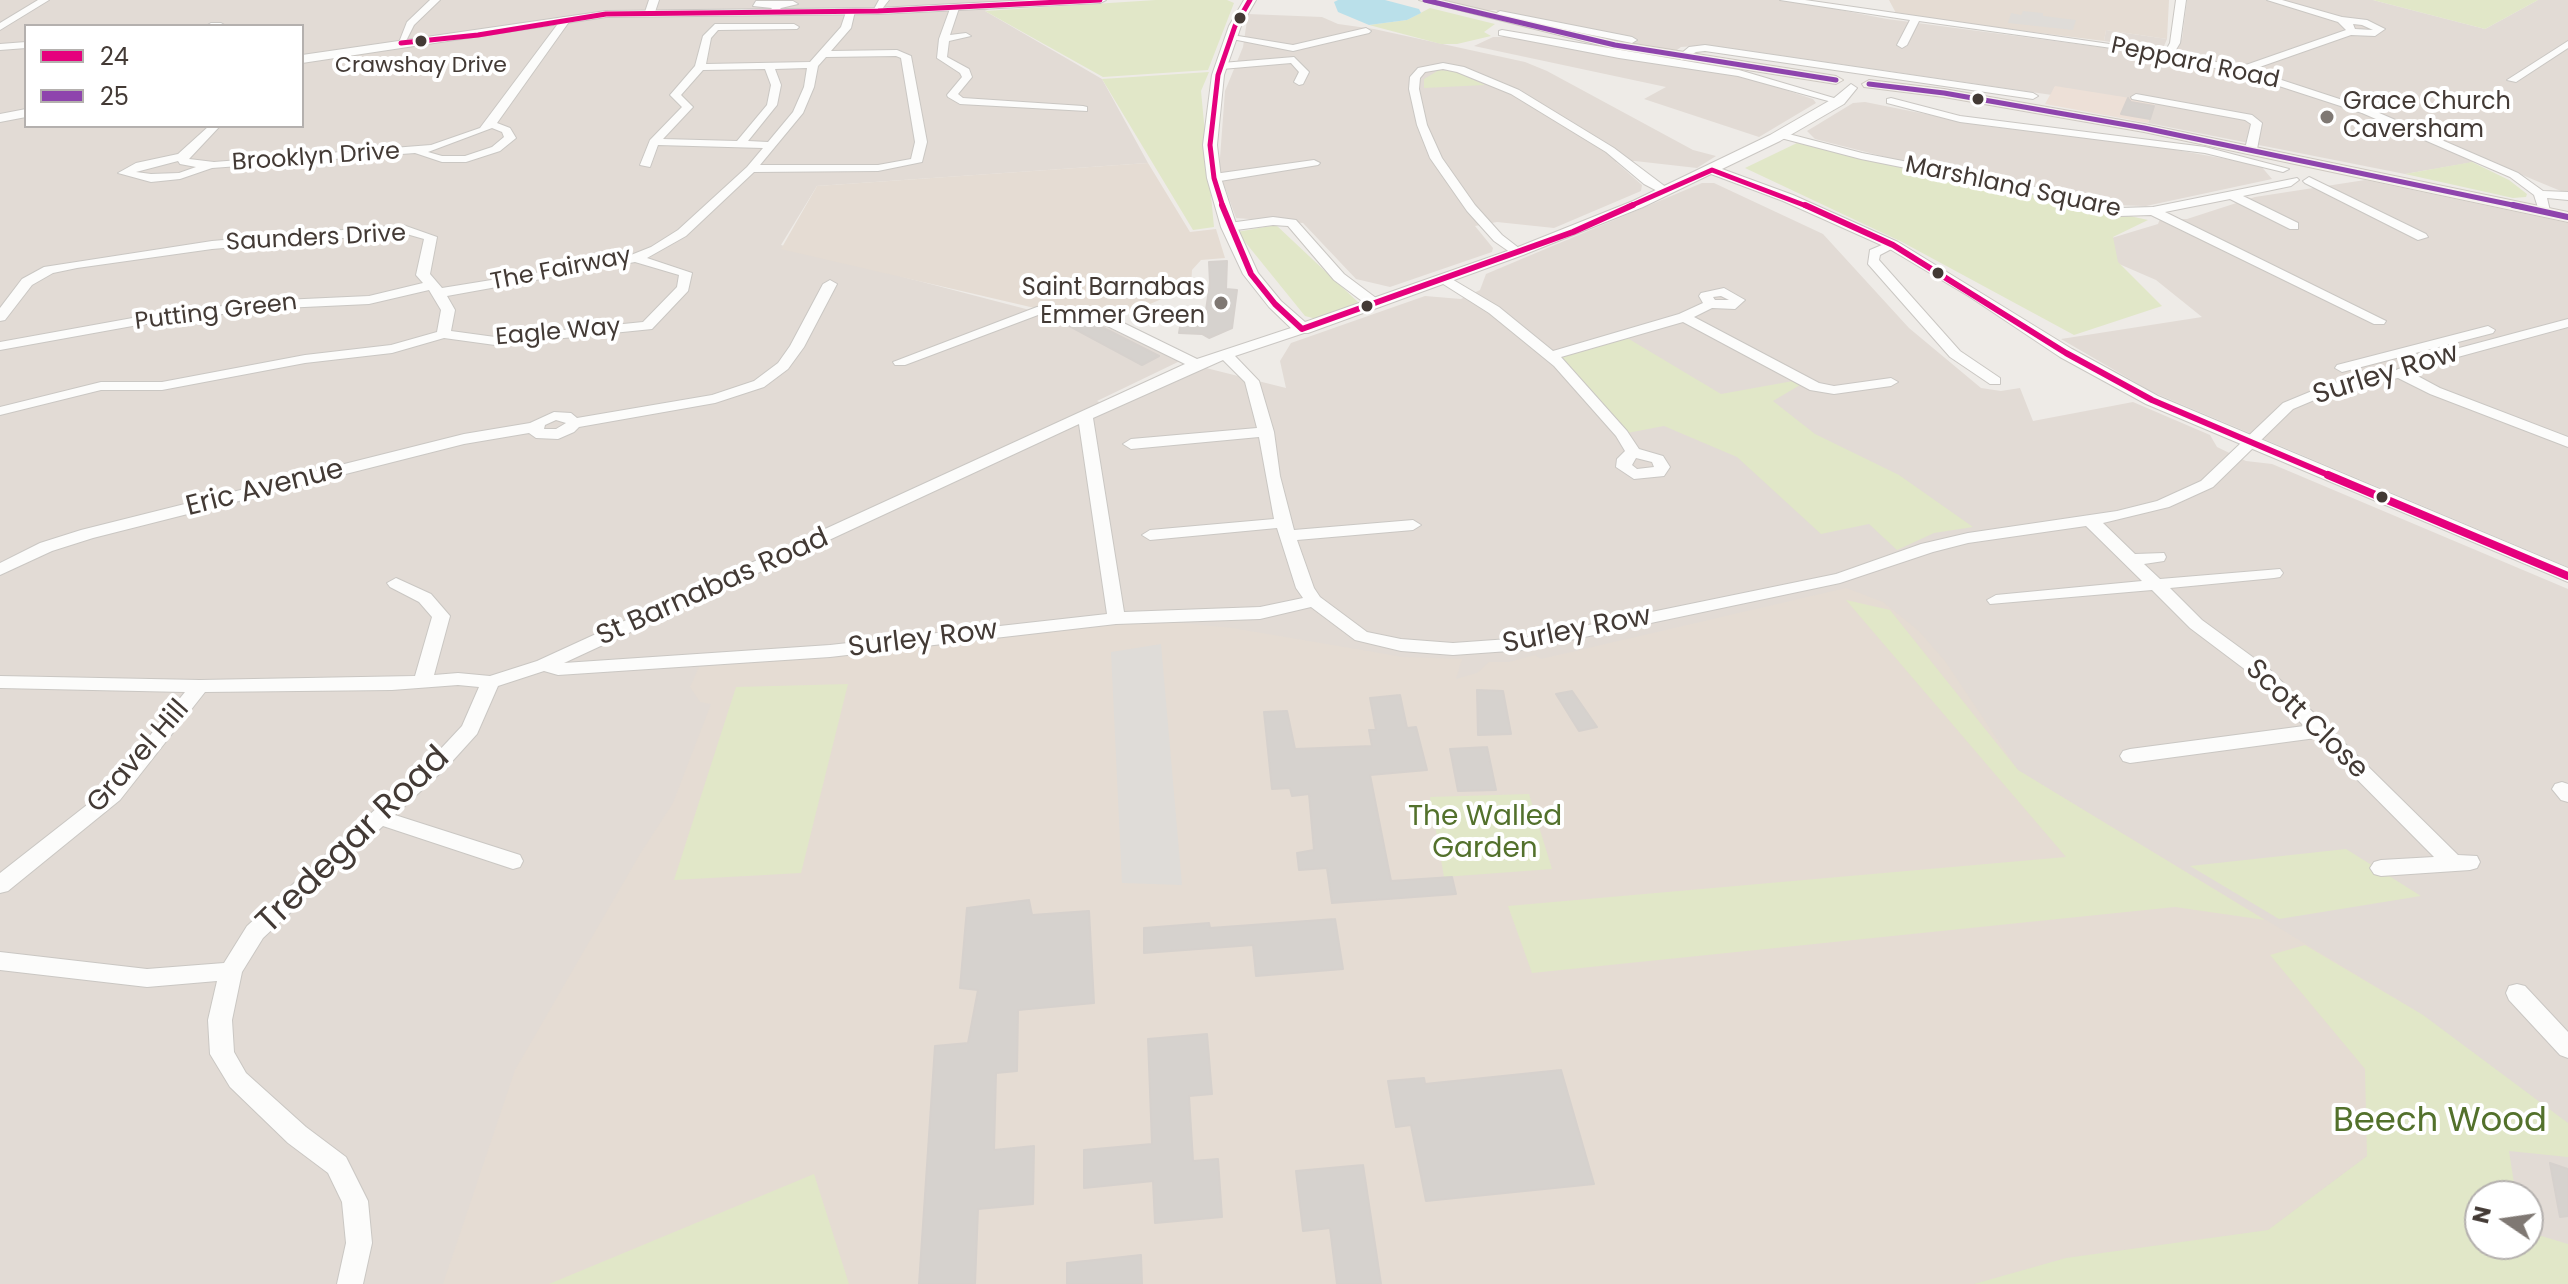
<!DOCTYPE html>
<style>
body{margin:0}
#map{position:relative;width:2568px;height:1284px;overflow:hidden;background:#eeebe7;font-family:Poppins,sans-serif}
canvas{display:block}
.legend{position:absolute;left:24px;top:24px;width:280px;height:104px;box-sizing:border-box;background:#fff;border:2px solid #b4b0ae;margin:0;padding:10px 14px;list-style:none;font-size:24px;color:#433a35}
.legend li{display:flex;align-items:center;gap:16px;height:40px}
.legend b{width:40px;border:2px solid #b4b0ae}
.north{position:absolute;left:2464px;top:1180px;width:80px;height:80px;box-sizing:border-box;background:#fff;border:2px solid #b4b0ae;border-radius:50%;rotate:283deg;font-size:22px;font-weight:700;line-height:32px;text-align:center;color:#433a35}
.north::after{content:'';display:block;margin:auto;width:28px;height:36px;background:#7f7873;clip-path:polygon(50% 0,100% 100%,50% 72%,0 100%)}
</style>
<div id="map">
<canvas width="2568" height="1284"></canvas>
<ul class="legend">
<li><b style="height:10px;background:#e5007d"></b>24</li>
<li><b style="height:10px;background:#8e44ad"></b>25</li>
</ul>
<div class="north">N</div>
</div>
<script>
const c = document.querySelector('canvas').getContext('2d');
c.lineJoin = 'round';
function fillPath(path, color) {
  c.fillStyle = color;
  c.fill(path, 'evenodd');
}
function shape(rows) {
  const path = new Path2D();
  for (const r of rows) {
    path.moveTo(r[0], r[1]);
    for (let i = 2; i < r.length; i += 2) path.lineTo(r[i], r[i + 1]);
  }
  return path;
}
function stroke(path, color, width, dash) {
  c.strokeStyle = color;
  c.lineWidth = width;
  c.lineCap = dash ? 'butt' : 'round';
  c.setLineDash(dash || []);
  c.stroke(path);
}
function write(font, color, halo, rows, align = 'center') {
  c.font = font + ' Poppins,sans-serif';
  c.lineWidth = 8;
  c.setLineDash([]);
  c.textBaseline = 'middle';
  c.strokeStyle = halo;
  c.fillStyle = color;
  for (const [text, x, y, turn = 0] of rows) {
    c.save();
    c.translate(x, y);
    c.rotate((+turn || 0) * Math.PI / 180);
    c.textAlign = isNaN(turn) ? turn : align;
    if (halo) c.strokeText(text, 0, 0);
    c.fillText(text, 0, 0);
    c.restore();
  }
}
const residential = shape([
 [0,0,1075,0,998,5,985,11,1102,79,1148,163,817,186,781,245,1045,314,1084,316,1180,361,1097,401,1112,409,1202,367,1286,388,1280,361,1291,343,1425,296,1461,299,1480,290,1486,274,1702,183,1714,183,1823,234,1909,328,1981,388,2001,391,2020,388,2033,421,2133,402,2210,435,2217,447,2246,461,2272,464,2568,589,2568,1284,0,1284],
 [26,26,302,26,302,126,26,126],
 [2480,1196,2528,1196,2528,1244,2480,1244],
 [1443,0,1788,0,1887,19,2146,53,2150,48,2104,41,2106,30,2167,39,2164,46,2173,48,2182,39,2187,0,2373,0,2485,29,2538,0,2568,0,2568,194,2486,160,2405,174,2148,123,2155,103,2055,87,2052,95,1708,45,1681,47,1674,52,1588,37,1589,34,1500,14,1496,10,1482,10],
 [1248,14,1322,17,1338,24,1374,29,1525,62,1547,71,1693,150,1716,156,1697,168,1635,161,1616,162,1642,185,1641,191,1554,228,1497,222,1475,226,1493,248,1492,252,1390,287,1356,279,1303,223,1236,218,1219,171,1225,91,1243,47],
 [1493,37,1519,37,1746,77,1813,99,1816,103,1759,137,1644,99,1666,87,1474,46],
 [1865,102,1986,126,2165,148,2260,165,2272,179,2146,206,2111,205,2062,191,1901,161,1815,139,1807,131,1853,103],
 [2365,180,2568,223,2568,567,2152,392,2061,339,2202,317,2156,280,2103,257,2095,243,2158,224,2160,219,2187,219,2255,197]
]);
const commercial = shape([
 [2055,86,2155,102,2148,123,2045,104]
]);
const education = shape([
 [1889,0,2169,0,2167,39,2106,30,2104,41,1897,15],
 [1148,163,1190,232,1216,229,1225,258,1201,260,1192,270,1191,286,1116,319,1090,310,1039,309,781,249,817,186],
 [1846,588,1883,602,1919,631,1945,661,2018,770,2423,1015,2420,1061,2367,1156,2268,1230,2066,1258,1974,1284,443,1284,515,1070,640,854,673,803,711,704,700,702,690,687,699,667,1141,619,1232,628,1403,657,1462,659,1456,679,1477,673,1489,662,1509,662,1535,655,1541,659]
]);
const green = shape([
 [1156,0,1227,0,1234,3,1208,70,1103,77,985,11],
 [2373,0,2538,0,2485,29],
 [1430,8,1495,24,1484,32,1491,36,1457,44,1441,44,1369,25,1407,20],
 [1439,70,1456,72,1485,85,1424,88,1424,79],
 [1209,72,1201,91,1214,227,1193,230,1102,79],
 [1797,143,2148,220,2113,237,2118,262,2162,306,2074,335,1902,242,1745,168],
 [2472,162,2509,180,2527,194,2526,197,2513,198,2405,174],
 [1276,225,1359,303,1316,319,1305,316,1237,232],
 [1624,336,1721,394,1793,381,1800,385,1773,401,1815,434,1899,475,1973,527,1934,533,1897,550,1869,524,1821,534,1737,457,1664,426,1622,434,1550,356],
 [1846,600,1890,610,2018,770,2265,920,2175,907,1532,973,1508,906,2066,857],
 [848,684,801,873,674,880,736,687],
 [1529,794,1552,869,1444,877,1430,797],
 [2346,849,2421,896,2279,919,2190,866],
 [2305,945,2423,1015,2568,1123,2568,1157,2509,1151,2516,1196,2480,1196,2480,1244,2528,1244,2528,1232,2568,1244,2568,1284,1974,1284,2066,1258,2268,1230,2367,1156,2365,1069,2270,955],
 [814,1174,849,1284,549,1284]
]);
const parking = shape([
 [2023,11,2043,13,2043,16,2076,20,2073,30,2008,23,2011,13,2021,15],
 [1161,644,1182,885,1122,883,1111,652]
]);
const water = shape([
 [1338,0,1385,0,1419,9,1421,13,1407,20,1369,25,1338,12,1334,2]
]);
const building = shape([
 [2128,98,2131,102,2154,106,2150,119,2121,114,2128,98],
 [1227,261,1226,289,1237,290,1232,328,1209,338,1202,334,1179,333,1182,316,1205,317,1210,283,1209,262,1227,261],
 [1069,319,1088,320,1159,356,1142,365,1062,322,1069,319],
 [1477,690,1503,691,1511,734,1478,735,1477,690],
 [1572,691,1597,727,1579,731,1556,694,1572,691],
 [1400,695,1407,728,1416,727,1427,770,1370,775,1391,881,1452,877,1456,894,1332,903,1327,868,1299,870,1297,853,1314,850,1309,794,1292,796,1290,788,1272,789,1264,712,1287,711,1295,749,1372,746,1369,730,1376,730,1370,698,1400,695],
 [1487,747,1496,790,1458,791,1450,749,1487,747],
 [1029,900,1032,915,1089,911,1094,1003,1018,1010,1017,1071,996,1073,994,1150,1034,1146,1033,1204,978,1209,975,1284,919,1284,935,1046,968,1043,978,990,960,988,967,908,1029,900],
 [1335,919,1343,969,1256,976,1253,945,1144,953,1144,928,1209,923,1210,928,1335,919],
 [1207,1034,1212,1094,1189,1096,1193,1161,1218,1159,1222,1217,1155,1223,1153,1181,1084,1188,1084,1150,1152,1144,1148,1039,1207,1034],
 [1561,1070,1594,1184,1426,1201,1411,1125,1396,1127,1388,1081,1424,1078,1425,1084,1561,1070],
 [2550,1163,2568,1169,2568,1216,2560,1217,2550,1163],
 [1363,1165,1381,1284,1337,1284,1330,1228,1303,1231,1296,1171,1363,1165],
 [1141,1255,1142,1284,1067,1284,1067,1263,1141,1255]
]);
const minor = shape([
 [38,0,49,0,0,30,0,23,38,0],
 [430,0,440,0,414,25,404,45,398,45,407,22,430,0],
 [649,0,659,0,655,12,650,15,645,12,649,0],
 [879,0,889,0,878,14,873,11,879,0],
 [1780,0,1805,0,2165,52,2170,43,2176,0,2186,0,2180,43,2174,53,2240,67,2346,30,2338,22,2267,0,2282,0,2342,17,2367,20,2385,29,2375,36,2351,35,2251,70,2370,109,2518,173,2543,191,2568,192,2568,200,2547,198,2550,211,2540,214,2534,195,2510,177,2362,113,2239,73,2133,51,1919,21,1907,45,1902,48,1897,45,1910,20,1780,0],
 [2353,24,2362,25,2373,30,2355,29,2353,24],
 [756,1,793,1,798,4,781,8,774,15,769,12,772,8,753,6,756,1],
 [951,6,959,8,950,35,966,33,971,36,949,41,947,57,969,69,972,77,958,94,963,98,1083,106,1087,107,1087,111,960,104,948,97,947,95,962,77,960,73,937,58,939,39,951,6],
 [847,9,855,11,851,28,831,51,897,50,911,56,927,142,922,162,878,171,754,172,686,236,647,258,692,273,688,291,652,329,495,345,444,338,392,353,305,363,162,390,101,390,0,415,0,407,101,382,162,382,305,355,391,345,437,332,441,310,429,290,369,304,261,309,138,325,0,350,0,342,138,317,261,301,369,296,423,283,416,275,424,239,403,233,212,249,77,268,53,273,32,285,5,320,0,321,0,308,22,279,44,267,212,241,403,225,437,237,430,274,442,288,621,259,651,247,678,230,747,167,763,148,658,145,650,167,640,165,650,140,682,107,670,95,695,66,703,36,715,24,794,24,799,27,797,29,718,30,711,38,706,64,810,62,841,27,847,9],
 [896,56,901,58,915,142,911,159,878,165,760,165,803,113,814,87,818,66,826,57,896,56],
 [807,68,804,87,793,112,768,142,748,141,777,105,781,85,775,69,807,68],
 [765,69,771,85,767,105,737,141,663,139,693,107,681,95,703,70,765,69],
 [635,262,679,275,677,287,643,322,495,337,451,331,455,310,447,296,635,262],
 [1500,11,1632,37,1637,40,1632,43,1497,16,1495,14,1500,11],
 [563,17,571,19,497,123,510,128,516,138,500,151,466,162,442,162,415,153,212,168,180,179,151,182,118,173,136,163,178,154,209,126,220,126,189,159,214,162,431,145,480,128,563,17],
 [492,128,502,132,504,137,492,147,465,156,442,156,428,152,492,128],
 [178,161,180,164,196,167,179,173,151,174,136,172,178,161],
 [211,23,221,23,226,26,206,26,211,23],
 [1366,28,1371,31,1369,33,1293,51,1227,38,1232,35,1293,45,1366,28],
 [1502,30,1739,70,1844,101,1839,104,1738,76,1619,58,1499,35,1499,31,1502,30],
 [2568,41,2568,48,2516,82,2507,80,2568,41],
 [26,42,26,48,0,50,0,44,26,42],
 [1705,45,2033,93,2038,96,2033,99,1705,51,1696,52,1682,60,1677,57,1689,47,1705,45],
 [1294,57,1309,72,1303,84,1299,85,1294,82,1299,72,1291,63,1222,69,1217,66,1222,63,1294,57],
 [1443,63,1464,67,1519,90,1614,148,1671,191,1665,195,1644,184,1606,152,1511,94,1457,72,1443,69,1425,72,1420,78,1419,89,1427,125,1442,158,1475,205,1502,235,1524,252,1514,255,1494,241,1467,211,1430,158,1417,125,1409,89,1410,77,1418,68,1443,63],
 [2136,94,2252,115,2262,123,2257,149,2251,152,2245,149,2251,124,2245,120,2132,99,2131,97,2136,94],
 [1891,98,1960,116,2205,147,2289,169,2283,172,2205,153,1960,122,1887,103,1887,99,1891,98],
 [1781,132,1862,153,2051,190,2120,208,2153,207,2297,178,2299,180,2291,186,2243,196,2298,223,2298,229,2290,229,2230,199,2165,212,2386,321,2384,324,2374,324,2151,215,2120,216,2050,197,1861,159,1777,137,1775,135,1781,132],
 [1314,160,1320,163,1318,165,1214,182,1208,178,1214,174,1314,160],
 [2309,177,2426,234,2428,237,2418,240,2305,183,2303,181,2309,177],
 [1273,217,1296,220,1344,274,1380,301,1380,307,1370,307,1334,280,1288,226,1273,225,1229,231,1223,227,1229,223,1273,217],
 [1889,242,1899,245,1880,255,1879,260,1960,351,2000,378,2000,384,1990,384,1950,357,1868,264,1870,250,1889,242],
 [1445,275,1499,307,1553,351,1679,314,1703,303,1699,296,1701,293,1724,288,1745,300,1735,309,1712,308,1694,317,1819,383,1834,386,1891,378,1898,382,1891,386,1834,394,1810,390,1683,322,1561,357,1627,431,1639,449,1663,456,1670,467,1664,476,1634,479,1616,467,1617,459,1625,451,1616,436,1554,366,1489,313,1440,282,1440,276,1445,275],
 [1721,296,1729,300,1715,300,1713,297,1721,296],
 [1636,458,1652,462,1654,467,1637,469,1632,465,1636,458],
 [830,280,837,284,804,347,788,369,764,387,715,403,579,427,574,432,558,439,536,438,529,433,464,444,93,538,52,551,0,575,0,563,40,543,81,530,464,434,530,423,554,412,571,413,577,418,712,395,754,381,778,363,790,346,823,284,830,280],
 [556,420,566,423,556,429,544,429,545,425,556,420],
 [1037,307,1097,310,1197,359,1297,326,1307,326,1307,332,1235,356,1259,381,1274,432,1280,476,1294,530,1413,520,1421,525,1413,530,1297,540,1314,588,1320,597,1367,632,1401,639,1453,643,1523,638,1598,623,1836,574,1921,544,1968,533,2117,511,2157,501,2201,481,2283,403,2329,384,2396,370,2433,355,2568,319,2568,327,2443,361,2412,373,2440,388,2568,437,2568,447,2430,394,2398,378,2338,390,2293,409,2213,487,2169,507,2103,523,2135,554,2164,553,2166,557,2164,561,2144,564,2160,579,2280,569,2283,573,2280,577,2274,578,2170,588,2202,620,2269,669,2458,855,2477,856,2480,862,2477,868,2470,870,2381,876,2374,874,2370,868,2374,862,2381,860,2434,857,2316,738,2130,763,2123,761,2120,756,2123,751,2130,749,2304,726,2255,677,2190,628,2152,590,1990,604,1987,600,1996,595,2142,581,2086,526,1968,543,1933,552,1840,583,1523,650,1453,655,1401,651,1355,640,1311,607,1260,619,1116,624,830,657,558,675,544,671,498,686,477,734,448,766,395,815,520,855,523,861,520,867,513,869,383,826,263,938,242,972,232,1020,234,1052,246,1073,306,1127,346,1157,368,1201,372,1243,363,1284,337,1284,346,1243,342,1202,328,1173,288,1143,230,1087,210,1054,208,1020,217,981,147,987,0,970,0,952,147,969,224,963,247,926,434,756,462,726,479,687,458,685,392,690,205,692,120,800,8,891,0,893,0,873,106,790,185,692,0,688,0,676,200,680,415,676,432,617,419,602,390,587,387,583,396,578,431,594,450,616,434,675,458,673,490,676,537,661,1185,364,1089,317,1038,315,905,365,895,365,893,362,1037,307],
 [1223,360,1245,382,1257,428,1131,439,1123,444,1131,449,1259,437,1274,519,1150,530,1142,535,1150,540,1277,528,1296,588,1303,598,1260,607,1124,612,1093,418,1223,360],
 [1079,424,1107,614,830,645,564,663,1079,424],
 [2488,326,2495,330,2493,333,2342,372,2335,368,2337,365,2488,326],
 [2562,782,2568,784,2568,802,2561,800,2552,789,2555,784,2562,782],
 [2517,984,2525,986,2568,1032,2568,1058,2560,1055,2509,1000,2506,993,2509,986,2517,984]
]);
const tertiary = shape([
 [1031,0,1106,0,1100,3,878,14,606,17,302,63,302,55,606,11,878,8,1031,0],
 [1244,0,1256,0,1241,26,1224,75,1217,145,1221,178,1237,227,1258,273,1281,301,1305,322,1513,249,1633,201,1770,135,1834,98,1851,84,1857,88,1844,104,1780,141,1722,169,1793,195,1898,242,2072,349,2158,396,2568,568,2568,582,2146,404,2060,357,1970,297,1888,248,1783,201,1711,174,1643,207,1523,255,1308,333,1296,333,1269,307,1243,274,1221,227,1207,178,1203,145,1212,75,1229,26,1244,0],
 [26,109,26,117,0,122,0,114,26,109]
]);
const secondary = shape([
 [1419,0,1441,0,1615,41,1836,76,1843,80,1836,84,1615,49,1419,0],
 [1869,80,1944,89,2144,124,2568,212,2568,222,2144,132,1944,97,1864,87,1862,84,1869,80]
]);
const bus1Far2 = shape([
 [401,43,478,35,606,14,878,11,1100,0],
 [1223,207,1214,178,1210,145,1218,75,1235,26,1250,0],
 [1628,207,1712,170,1809,207]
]);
const bus1Far1 = shape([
 [1222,205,1251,274,1275,304,1302,329,1573,232,1633,205],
 [1805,205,1893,245,2066,353,2152,400,2333,477]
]);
const bus1 = shape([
 [2328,475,2568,576]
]);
const bus2Far1 = shape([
 [1425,0,1615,45,1836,80],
 [1869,84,1944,93,2144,128,2522,207]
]);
const bus2 = shape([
 [2513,205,2568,217]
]);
const markers = [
 [1240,18,7,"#433a35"],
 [421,41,7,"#433a35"],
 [1978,99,7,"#433a35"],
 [2327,117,8,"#7f7873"],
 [1938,273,7,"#433a35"],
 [1221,303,8,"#7f7873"],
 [1367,306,7,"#433a35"],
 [2382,497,7,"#433a35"]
];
const farBusnames = [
 ["Crawshay Drive",421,66]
];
const farStreetnames = [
 ["Peppard Road",2195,64,12],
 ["Brooklyn Drive",316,158,-4],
 ["Marshland Square",2013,188,12],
 ["Saunders Drive",316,239,-3],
 ["The Fairway",561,270,-11],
 ["Putting Green",216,313,-7],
 ["Eagle Way",558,333,-5]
];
const farPoinames = [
 ["Grace Church",2343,103],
 ["Caversham",2343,131],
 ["Saint Barnabas",1205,289,"right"],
 ["Emmer Green",1205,317,"right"]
];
const streetNames = [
 ["Surley Row",2386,375,-17],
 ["Eric Avenue",265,489,-14],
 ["St Barnabas Road",713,588,-24],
 ["Surley Row",1577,631,-11],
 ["Surley Row",923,640,-7],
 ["Scott Close",2306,720,44],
 ["Gravel Hill",139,757,-49]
];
const parkNames = [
 ["The Walled",1485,818],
 ["Garden",1485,850]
];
const nearStreetnames = [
 ["Tredegar Road",354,841,-44]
];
const nearParknames = [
 ["Beech Wood",2440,1122]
];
fillPath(residential, '#e2dbd5');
fillPath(commercial, '#ede0d7');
fillPath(education, '#e5dcd3');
fillPath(green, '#e1e7c8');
fillPath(parking, '#dfdcd8');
fillPath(water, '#bae0ea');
fillPath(building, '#d6d2ce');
stroke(building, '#d6d1cd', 2);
stroke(minor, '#cac7c3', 2);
stroke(tertiary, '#cac7c3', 2);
stroke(secondary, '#cec8c1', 2);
fillPath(minor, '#fcfcfb');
fillPath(tertiary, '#fcfcfb');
fillPath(secondary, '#f5f2ed');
stroke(bus1Far2, '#e5007d', 5);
stroke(bus1Far1, '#e5007d', 6);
stroke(bus1, '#e5007d', 8);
stroke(bus2Far1, '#8e44ad', 5);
stroke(bus2, '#8e44ad', 6);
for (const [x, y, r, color] of markers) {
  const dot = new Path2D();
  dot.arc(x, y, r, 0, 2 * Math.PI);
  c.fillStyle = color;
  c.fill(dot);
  stroke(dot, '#fff', 3);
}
write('22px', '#433a35', '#fff', farBusnames);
write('24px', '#433a35', '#fff', farStreetnames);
write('24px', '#433a35', '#fff', farPoinames, 'left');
write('28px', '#433a35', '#fff', streetNames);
write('28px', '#53712c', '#fff', parkNames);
write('34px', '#433a35', '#fff', nearStreetnames);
write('34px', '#53712c', '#fff', nearParknames);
</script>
